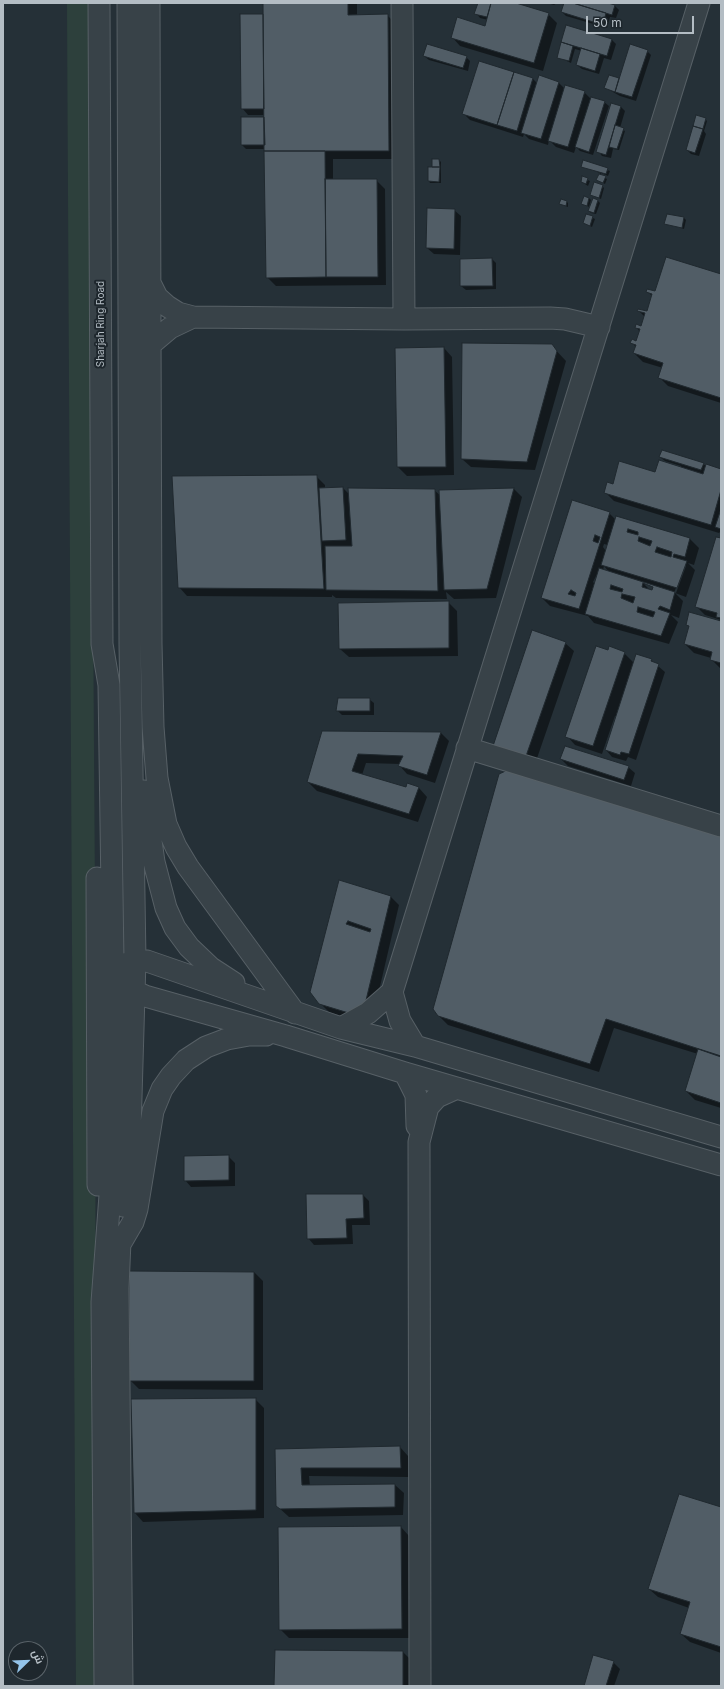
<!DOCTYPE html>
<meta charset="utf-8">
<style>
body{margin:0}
#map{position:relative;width:724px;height:1689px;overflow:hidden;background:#253037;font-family:Inter,Cairo,sans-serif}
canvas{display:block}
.frame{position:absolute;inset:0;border:4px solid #b4bdc4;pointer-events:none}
.north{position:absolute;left:8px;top:1641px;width:40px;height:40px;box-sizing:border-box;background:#1e272d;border:1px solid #5a6369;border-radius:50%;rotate:67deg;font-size:11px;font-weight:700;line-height:16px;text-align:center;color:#b4bdc4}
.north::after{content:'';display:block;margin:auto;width:14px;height:18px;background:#93c3e9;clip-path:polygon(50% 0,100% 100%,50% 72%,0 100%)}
.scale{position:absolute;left:586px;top:16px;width:108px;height:18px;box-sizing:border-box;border:2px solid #b4bdc4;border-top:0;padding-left:5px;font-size:12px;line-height:14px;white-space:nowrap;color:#b4bdc4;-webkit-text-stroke:3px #1e272d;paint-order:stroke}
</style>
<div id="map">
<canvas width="724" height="1689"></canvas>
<div class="frame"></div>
<div class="north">ش</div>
<div class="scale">50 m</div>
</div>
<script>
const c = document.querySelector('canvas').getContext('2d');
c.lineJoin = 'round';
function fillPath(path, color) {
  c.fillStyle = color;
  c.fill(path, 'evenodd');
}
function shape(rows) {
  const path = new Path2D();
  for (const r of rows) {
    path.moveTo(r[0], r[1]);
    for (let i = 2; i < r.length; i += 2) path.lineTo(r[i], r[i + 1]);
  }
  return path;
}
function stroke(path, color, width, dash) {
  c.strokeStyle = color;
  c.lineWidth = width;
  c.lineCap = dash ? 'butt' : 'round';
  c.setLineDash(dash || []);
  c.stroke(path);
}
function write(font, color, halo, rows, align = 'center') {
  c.font = font + ' Inter,sans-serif';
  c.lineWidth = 4;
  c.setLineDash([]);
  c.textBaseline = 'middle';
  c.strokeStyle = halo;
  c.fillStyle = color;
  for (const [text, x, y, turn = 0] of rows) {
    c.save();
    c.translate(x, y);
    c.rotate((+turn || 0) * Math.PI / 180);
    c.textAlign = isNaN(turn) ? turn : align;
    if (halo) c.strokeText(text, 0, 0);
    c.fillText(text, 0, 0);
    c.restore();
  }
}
const green = shape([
 [67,3,89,3,95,903,96,1686,76,1686]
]);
const shadow = shape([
 [264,3,357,3,357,16,387,15,396,24,398,159,333,159,333,180,376,180,385,189,386,285,276,286,267,277,265,149,246,149,242,145,265,118,265,115,248,115,242,108,241,15,264,15],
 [479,3,512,3,548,14,557,23,543,71,460,46,452,37,485,27,488,20,480,18,476,13],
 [547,3,557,3,554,5],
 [565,3,605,3,615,6,619,10,616,18,610,17,607,28,566,16,562,12],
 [567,27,612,40,616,44,611,60,604,58,599,74,582,69,577,65,582,51,575,49,571,63,558,57],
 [647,51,651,55,636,101,620,96,606,88,609,76,620,80],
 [424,56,466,57,470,61,468,71,429,60],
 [480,62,533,79,537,83,558,82,565,89,584,92,591,99,604,102,609,106,593,155,580,151,576,147,574,153,556,147,549,140,548,145,529,139,524,134,523,137,470,120,463,113],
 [621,107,625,111,620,128,625,131,619,150,613,149,611,158,602,156,598,151],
 [705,119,707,121,704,131,706,134,699,156,691,154,687,150],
 [439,160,441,162,441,183,430,183,429,181],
 [584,161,610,171,608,176,601,173,600,175,607,179,605,184,597,180,600,173,582,166],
 [583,178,590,181,588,186,582,182],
 [602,186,604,188,601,199,591,195],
 [589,198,591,200,589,207,582,203],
 [598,201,600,203,596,214,591,213,589,211],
 [567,202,568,203,568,207,560,204],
 [454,210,461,216,460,255,434,254,427,248],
 [587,215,595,219,592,227,584,223],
 [684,218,686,220,684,229,666,223],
 [492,259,496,263,496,289,466,290,461,286],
 [721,275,721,403,668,386,660,378,663,368,643,362,634,353,636,347,632,343,637,342,640,332,636,327,641,327,645,317,639,311,647,313,652,296,648,292,655,293],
 [551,345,566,361,535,470,471,467,462,459],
 [444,348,452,357,454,475,407,476,398,467],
 [660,457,703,464,706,466,721,470,721,531,719,533,614,501,605,492,613,485,681,468,681,466,665,461],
 [316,476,325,485,325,489,343,488,350,495,434,490,441,496,514,489,522,497,496,598,454,599,446,592,447,599,336,598,332,595,332,597,187,596,179,587],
 [609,513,616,520,617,517,690,539,699,548,694,565,688,563,695,570,686,597,675,593,683,601,679,618,671,615,678,622,669,644,594,623,588,616,550,606,542,598],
 [604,544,608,545,606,551,603,547],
 [604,566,609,572,603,570],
 [684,566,686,566,676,593,674,593],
 [596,576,598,576,595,584,593,582],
 [644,584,654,587,653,591,651,591],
 [721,539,721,620,705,615,696,606],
 [448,602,457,611,458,656,349,657,340,649],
 [721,622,721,669,711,659,711,658,694,653,685,644,690,627,687,624],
 [565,643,574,651,534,767,502,757],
 [609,651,624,653,634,663,651,660,665,672,636,760,628,757,626,761,612,757,606,750,617,717,615,716,602,754,575,745,567,736],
 [369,699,374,703,374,715,342,715,337,710],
 [323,732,441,733,449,741,435,783,407,774,399,765,400,764,366,763,362,775,406,789,408,784,419,788,427,797,418,822,317,791,308,782],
 [561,759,628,767,635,773,631,786,568,766],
 [721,837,721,1108,695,1100,686,1091,698,1054,614,1028,599,1072,448,1025,439,1016],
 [339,882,390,896,399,905,371,1025,329,1012,320,1003],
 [228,1156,235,1163,235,1186,191,1187,185,1180],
 [363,1195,369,1201,370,1225,352,1225,353,1244,314,1245,308,1238],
 [254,1272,263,1281,263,1390,139,1389,130,1380],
 [255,1399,264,1408,264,1518,143,1522,135,1513,132,1400],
 [400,1447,408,1456,409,1477,309,1476,310,1486,395,1485,404,1493,403,1515,289,1517,277,1506,276,1450],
 [721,1509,721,1653,690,1642,681,1634,689,1608,658,1597,649,1589],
 [401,1527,409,1536,410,1638,289,1638,280,1629],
 [276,1651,403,1652,412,1661,412,1686,275,1686],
 [613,1662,620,1669,614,1686,585,1686]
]);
const building = shape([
 [263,3,348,3,348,15,388,14,389,151,264,151,263,3],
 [478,3,491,3,487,17,474,14,478,3],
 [491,3,516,3,549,13,534,63,451,38,457,17,485,26,491,3],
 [564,3,573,3,606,13,603,25,561,12,564,3],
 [573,3,608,3,615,5,612,15,573,3],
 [240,14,263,14,264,109,241,109,240,14],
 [566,25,612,39,607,56,561,42,566,25],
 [561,42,573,46,569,61,557,58,561,42],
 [427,44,467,56,463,68,423,56,427,44],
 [630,44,648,50,632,97,615,92,630,44],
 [581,48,600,54,595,71,576,65,581,48],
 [479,61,514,72,497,125,462,114,479,61],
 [514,72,533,78,517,131,497,125,514,72],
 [539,75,559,82,541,139,521,133,539,75],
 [609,75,619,78,615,92,604,88,609,75],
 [565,85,585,91,568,147,548,141,565,85],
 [591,97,605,101,589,152,575,147,591,97],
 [611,103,621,106,606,155,596,152,611,103],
 [696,115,706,118,703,129,693,126,696,115],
 [241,117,264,117,265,145,241,145,241,117],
 [615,125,624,128,617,149,609,147,615,125],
 [693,126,703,129,695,153,686,150,693,126],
 [264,151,325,151,326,277,266,278,264,151],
 [432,159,439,159,440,167,432,167,432,159],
 [583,160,608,168,606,174,581,167,583,160],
 [428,167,440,167,439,182,428,181,428,167],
 [599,174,606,176,603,183,596,180,599,174],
 [582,176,588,178,586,184,581,182,582,176],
 [325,179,377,179,378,277,326,277,325,179],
 [594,182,603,185,599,198,590,195,594,182],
 [584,196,589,198,587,206,581,204,584,196],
 [593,198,598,200,594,213,588,211,593,198],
 [561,199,567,201,566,206,559,204,561,199],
 [427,208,455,209,454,249,426,248,427,208],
 [586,214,593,216,590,226,583,223,586,214],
 [667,214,684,217,682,228,664,224,667,214],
 [666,257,721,274,721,398,658,378,663,363,633,353,636,345,630,343,632,339,636,341,640,329,635,328,636,324,641,326,645,313,637,311,638,309,647,311,652,294,646,292,647,289,655,291,666,257],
 [492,258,493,286,460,286,460,259,492,258],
 [462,343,552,344,557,351,527,462,461,459,462,343],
 [444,347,446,467,397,467,395,348,444,347],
 [662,450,704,463,701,470,659,457,662,450],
 [659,460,703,474,706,464,721,469,721,490,711,525,604,493,607,482,613,484,619,461,655,472,659,460],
 [317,475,324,589,178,588,172,476,317,475],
 [343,487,346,540,322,541,319,488,343,487],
 [348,488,435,489,438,591,326,590,325,546,352,546,348,488],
 [514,488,487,589,444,590,439,490,514,488],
 [572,500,610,512,579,609,541,598,572,500],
 [595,535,600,537,598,543,593,541,595,535],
 [571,590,576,593,575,596,568,594,571,590],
 [721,509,721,529,715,527,721,509],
 [616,516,690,538,685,557,674,554,673,557,687,561,677,588,601,565,616,516],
 [628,529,638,532,638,535,627,532,628,529],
 [639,537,652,541,650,546,638,541,639,537],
 [657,547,672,552,671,557,655,552,657,547],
 [716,537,721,538,721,618,716,617,717,613,695,607,716,537],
 [599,568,675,592,670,610,660,606,658,609,670,613,661,636,585,614,599,568],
 [643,583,653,587,652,590,642,587,643,583],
 [611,585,623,589,622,592,610,589,611,585],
 [622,594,635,597,633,603,621,598,622,594],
 [638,607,655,612,653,617,637,612,638,607],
 [449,601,449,648,339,649,338,603,449,601],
 [689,612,721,621,721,663,710,660,712,652,684,644,689,626,686,625,689,612],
 [532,630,566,642,525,759,492,749,532,630],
 [596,646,608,650,609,646,625,652,593,746,565,737,596,646],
 [636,654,652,659,651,661,659,664,629,754,621,752,620,755,605,750,636,654],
 [338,698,370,698,370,711,336,711,338,698],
 [322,731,441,732,427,775,398,766,403,756,358,754,352,771,406,787,407,783,419,787,409,814,307,782,322,731],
 [565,746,629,766,624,780,560,759,565,746],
 [510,769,721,836,721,1056,606,1019,590,1064,438,1016,433,1009,499,774,510,769],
 [339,880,391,896,362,1017,319,1004,310,992,339,880],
 [348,921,371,929,370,932,346,924,348,921],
 [698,1049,721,1057,721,1103,685,1091,698,1049],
 [229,1155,229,1180,184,1181,184,1156,229,1155],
 [306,1194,363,1194,364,1218,346,1219,347,1238,307,1239,306,1194],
 [129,1271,254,1272,254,1381,129,1381,129,1271],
 [256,1398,256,1510,134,1513,131,1399,256,1398],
 [400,1446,401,1468,301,1468,302,1485,395,1484,395,1507,280,1509,276,1506,275,1449,400,1446],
 [679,1494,721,1507,721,1647,680,1634,690,1602,648,1589,679,1494],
 [401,1526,402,1629,279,1630,278,1527,401,1526],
 [275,1650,403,1651,403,1686,274,1686,275,1650],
 [593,1655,614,1661,606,1686,584,1686,593,1655]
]);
const minor = shape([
 [99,3,102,644,109,685,113,962,113,1155,102,1302,105,1686],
 [149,3,151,643,153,727,157,778,166,824,176,847,188,867,295,1013],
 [402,3,404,319],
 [151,285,157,297,167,306,178,313,193,317,404,319,550,318,565,319,599,327],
 [151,344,170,328,193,317],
 [467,748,721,826],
 [144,791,154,862,166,908,175,928,189,947,211,968,234,983],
 [97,878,98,1185],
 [121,966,135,960,147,961,341,1028,415,1046,721,1137],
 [125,983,134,991,145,996,286,1036,405,1073,721,1165],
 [392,992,400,1021,415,1046],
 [341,1028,368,1013,392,992,699,3],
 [405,1073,416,1095,417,1126],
 [123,1206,130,1132,135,960,130,644,128,3],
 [120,1241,118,1288,122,1686],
 [119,1246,133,1222,137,1209,153,1111,162,1089,171,1076,186,1060,206,1047,227,1039,249,1035,266,1035],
 [420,1686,419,1142,428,1107,437,1097,457,1088]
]);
const streetNames = [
 ["Sharjah Ring Road",101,324,-90]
];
fillPath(green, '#2d403c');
fillPath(shadow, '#0007');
fillPath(building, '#515d66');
stroke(building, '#20292f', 1);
stroke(minor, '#576066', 23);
stroke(minor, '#384248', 21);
write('10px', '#b4bdc4', '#1e272d', streetNames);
</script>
